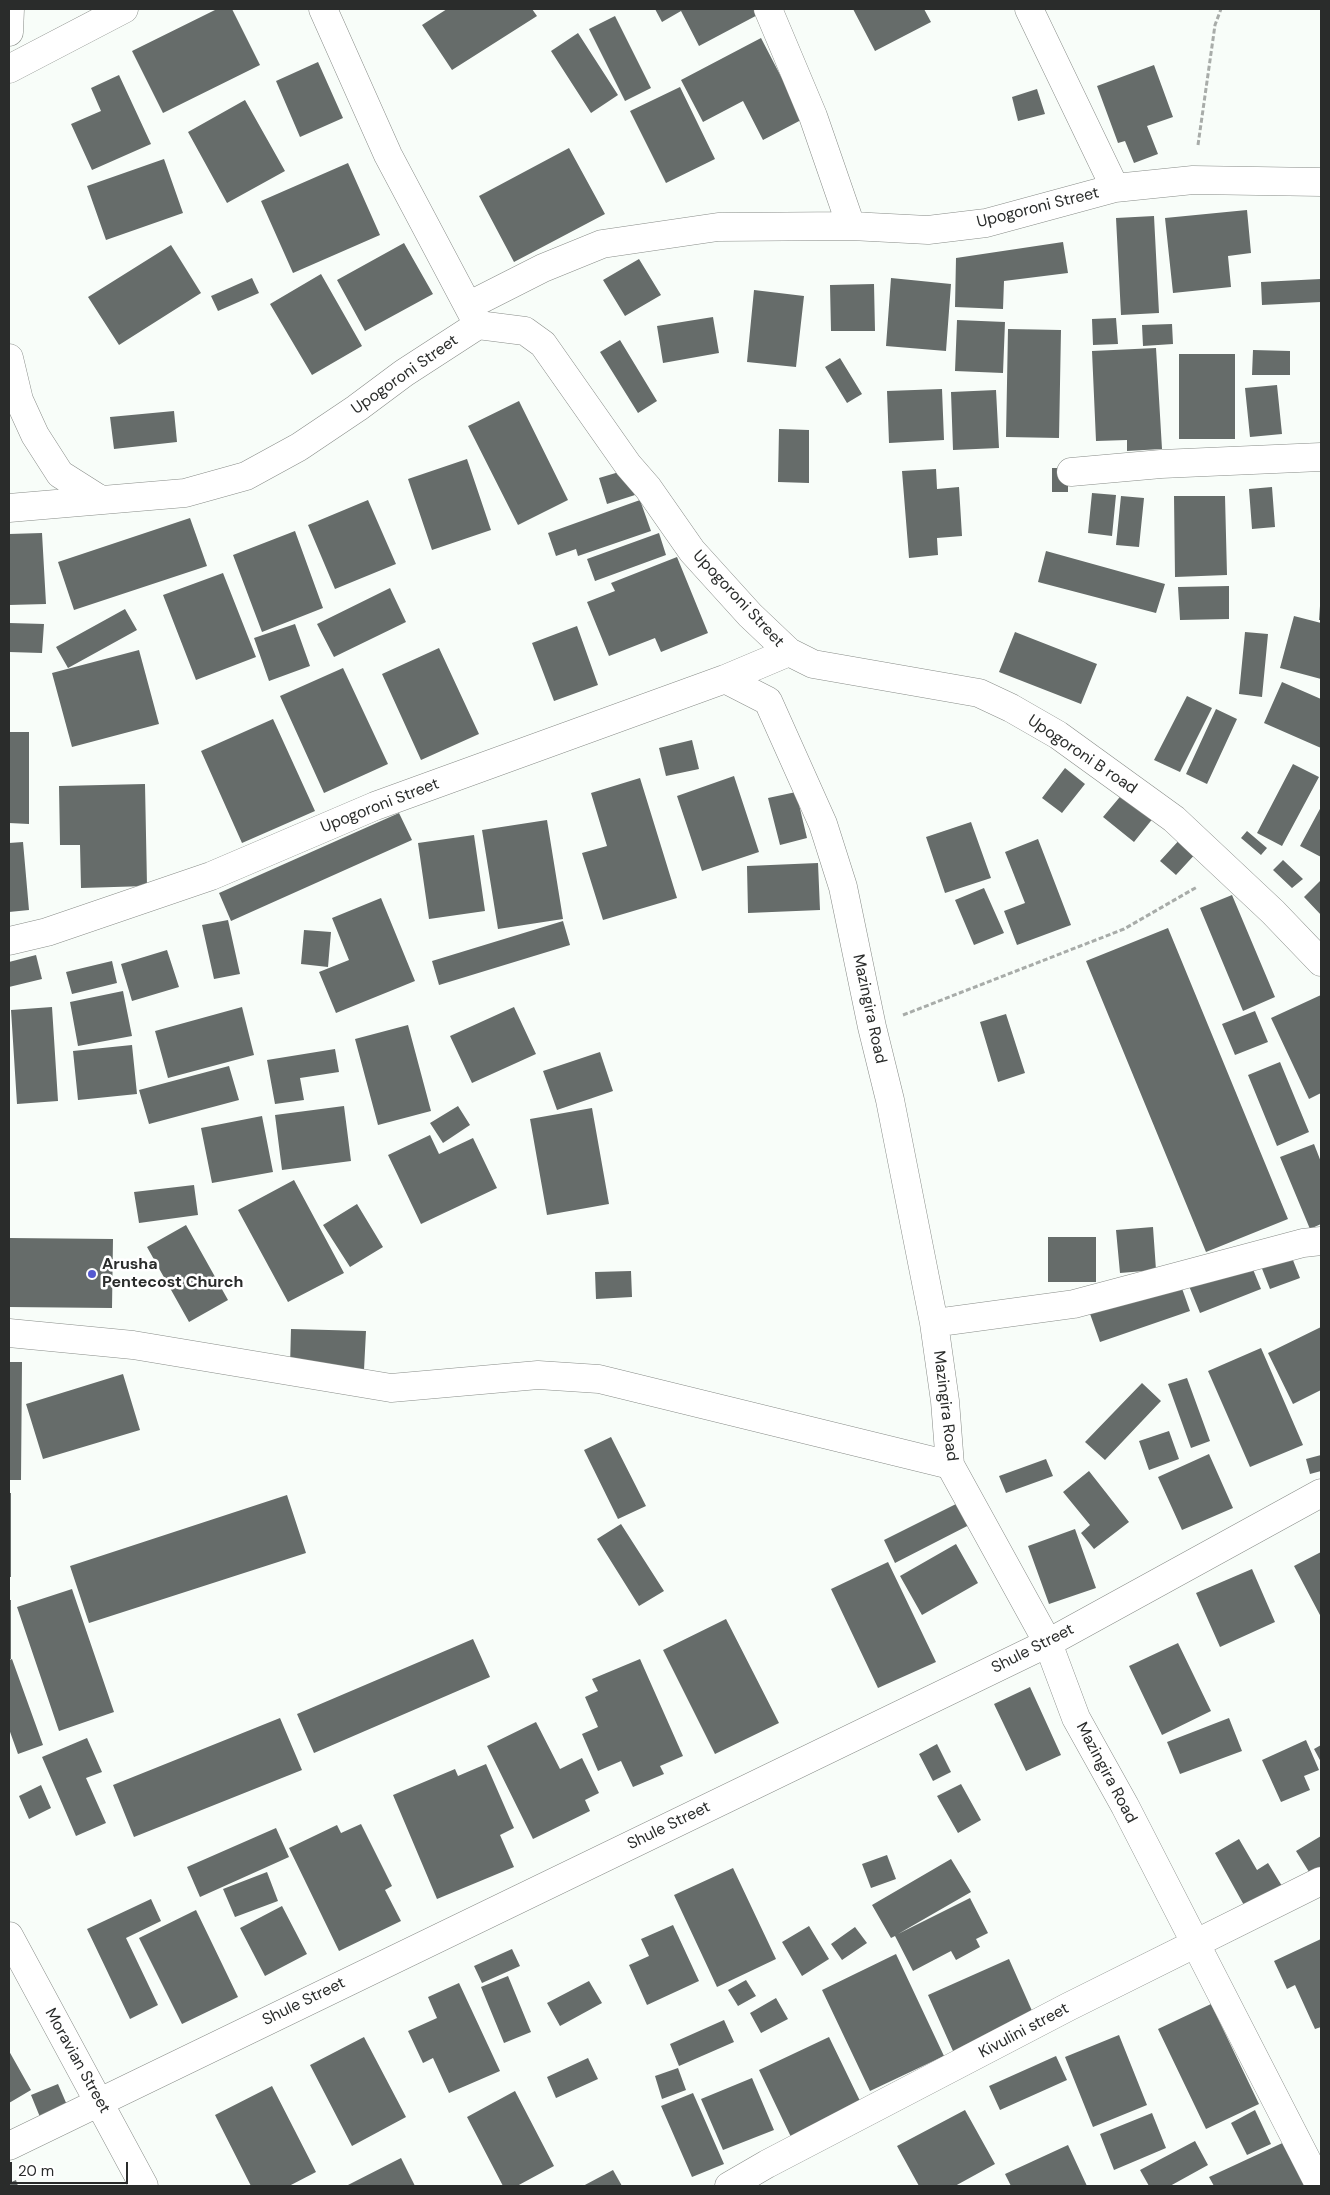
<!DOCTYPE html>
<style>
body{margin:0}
#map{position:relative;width:1330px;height:2195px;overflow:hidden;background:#f8fdf9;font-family:"DM Sans",sans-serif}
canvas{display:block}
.frame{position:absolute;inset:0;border:10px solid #2a2c2b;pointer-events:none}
.scale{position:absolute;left:10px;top:2162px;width:118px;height:22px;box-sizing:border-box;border:2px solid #2a2c2b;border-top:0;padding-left:6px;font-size:15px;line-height:18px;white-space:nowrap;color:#2a2c2b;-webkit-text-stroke:4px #fff;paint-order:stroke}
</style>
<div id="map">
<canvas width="1330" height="2195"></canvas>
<div class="frame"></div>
<div class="scale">20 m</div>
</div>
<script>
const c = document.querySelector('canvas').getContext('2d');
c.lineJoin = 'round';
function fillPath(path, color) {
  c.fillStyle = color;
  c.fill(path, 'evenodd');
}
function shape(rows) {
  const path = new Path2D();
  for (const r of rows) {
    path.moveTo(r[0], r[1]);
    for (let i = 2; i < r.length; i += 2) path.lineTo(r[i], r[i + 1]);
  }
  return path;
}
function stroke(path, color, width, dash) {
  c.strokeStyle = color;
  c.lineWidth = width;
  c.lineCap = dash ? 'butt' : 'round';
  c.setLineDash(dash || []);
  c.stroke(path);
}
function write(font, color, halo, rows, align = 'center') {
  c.font = font + ' "DM Sans",sans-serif';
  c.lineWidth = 5;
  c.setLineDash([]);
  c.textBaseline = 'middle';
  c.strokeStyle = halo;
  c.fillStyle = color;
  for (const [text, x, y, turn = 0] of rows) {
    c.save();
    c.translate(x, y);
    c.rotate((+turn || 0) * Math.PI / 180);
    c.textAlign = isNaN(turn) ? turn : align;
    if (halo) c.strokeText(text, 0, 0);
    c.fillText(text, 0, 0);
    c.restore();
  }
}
const building = shape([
 [217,9,232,9,260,65,163,113,132,51],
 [447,9,532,9,537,16,452,70,422,25],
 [655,9,764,9,765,11,699,46,681,11,662,22],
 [853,9,924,9,931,22,875,51],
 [615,16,651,88,625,101,589,29],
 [578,33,618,95,591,113,551,51],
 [761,38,803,119,763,140,743,101,703,122,681,80],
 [318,62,343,118,300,137,276,81],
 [1154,65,1173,117,1147,126,1158,154,1134,163,1125,141,1118,143,1097,86],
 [119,75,151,144,92,170,71,124,101,111,91,88],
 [680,87,715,159,666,183,630,111],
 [1037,89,1045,114,1018,121,1012,97],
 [245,100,285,171,227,203,188,132],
 [569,148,605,214,514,262,479,196],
 [164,159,183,213,106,240,87,186],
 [348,163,380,235,293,273,261,201],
 [1247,210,1251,253,1228,256,1231,287,1173,293,1165,218],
 [1154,216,1159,313,1121,315,1116,218],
 [1063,242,1068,273,1004,281,1003,309,955,307,956,258],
 [404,243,433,294,365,331,337,280],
 [171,245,201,293,119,345,88,297],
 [639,259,661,295,625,316,603,280],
 [321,274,362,346,312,375,270,304],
 [252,278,259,293,218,311,211,296],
 [891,278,951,284,946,351,886,346],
 [1321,279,1321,302,1262,305,1261,282],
 [874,284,875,331,831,331,830,285],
 [754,290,804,296,796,367,747,362],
 [713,317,719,353,663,363,657,326],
 [1116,318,1118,344,1093,345,1092,319],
 [957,320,1005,322,1003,373,955,371],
 [1172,324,1173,344,1143,346,1142,325],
 [1008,329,1061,330,1059,438,1006,437],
 [620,340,657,401,638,413,600,352],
 [1156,348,1162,449,1127,451,1127,440,1096,441,1092,351],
 [1253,350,1290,351,1290,375,1252,375],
 [1179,354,1235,354,1235,439,1179,439],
 [840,358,862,394,847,403,825,367],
 [1277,385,1282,434,1250,437,1245,388],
 [942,389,944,440,889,443,887,391],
 [996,390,999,448,953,450,951,392],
 [519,401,568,500,518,525,468,426],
 [174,411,177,442,114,449,110,417],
 [779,429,809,430,809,483,778,482],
 [467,459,491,530,432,550,408,479],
 [1052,468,1068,468,1068,492,1052,492],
 [936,469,937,489,959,487,962,536,937,538,938,555,909,558,902,471],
 [619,472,635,495,607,504,599,478],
 [1272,487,1275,527,1252,529,1249,489],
 [1092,493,1116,495,1112,536,1088,533],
 [1121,496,1144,498,1139,547,1116,545],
 [1174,496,1225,496,1227,575,1175,577],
 [368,500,396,564,335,589,308,525],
 [640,500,651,531,578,556,576,549,556,556,548,533],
 [190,518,207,566,74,610,58,562],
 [295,531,323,608,262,632,233,555],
 [42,533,46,604,9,605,9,534],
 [659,533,666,555,595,581,587,559],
 [1046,551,1165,584,1156,613,1038,582],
 [677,557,708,633,661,652,655,638,609,656,587,602,615,591,611,583],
 [223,573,256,657,196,680,163,595],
 [1229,586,1229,619,1180,620,1178,587],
 [390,588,406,622,334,657,317,624],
 [1320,606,1321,606,1321,620,1319,620],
 [125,609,137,630,68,668,56,647],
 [1294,616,1321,623,1321,679,1280,668],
 [9,623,44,624,42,653,9,652],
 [295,624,310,666,269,681,254,638],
 [577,626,598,685,554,701,532,643],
 [1015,632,1097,664,1081,704,999,672],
 [1245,632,1268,634,1262,697,1239,694],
 [439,648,479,734,421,760,382,674],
 [139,650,159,724,72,747,52,673],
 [343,668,388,764,324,793,280,696],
 [1282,682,1321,699,1321,748,1264,723],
 [1187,696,1212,708,1180,772,1154,760],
 [1216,709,1237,719,1207,784,1186,774],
 [273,719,315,811,242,843,201,751],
 [9,732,29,732,29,824,9,823],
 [692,740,699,769,666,776,659,748],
 [1293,764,1319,777,1282,846,1257,833],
 [1065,768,1085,784,1062,813,1042,798],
 [734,776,759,852,702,871,677,796],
 [640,778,677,898,603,920,582,853,607,846,591,793],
 [145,784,147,886,81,888,80,845,60,845,59,786],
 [796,792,807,838,780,845,768,798],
 [1124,792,1154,817,1134,842,1103,817],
 [1321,807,1321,857,1300,846],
 [399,813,412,840,231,921,219,893],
 [547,820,563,919,498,929,482,830],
 [971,822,991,878,945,893,926,837],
 [1247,831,1267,848,1261,855,1241,838],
 [474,835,485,911,429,919,418,843],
 [1182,837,1198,851,1176,875,1160,861],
 [1038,839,1071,925,1017,945,1004,911,1025,903,1005,852],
 [23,842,29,910,9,912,9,843],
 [1283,860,1303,879,1292,888,1273,870],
 [818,863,820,910,748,913,747,866],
 [1321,880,1321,915,1304,897],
 [984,888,1004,933,974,945,955,900],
 [1232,895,1275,997,1243,1011,1200,908],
 [381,898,415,981,336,1013,319,972,349,960,332,918],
 [228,920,240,974,214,979,202,925],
 [563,921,570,945,439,985,432,961],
 [1168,928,1288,1219,1206,1252,1086,961],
 [304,930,331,932,328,967,301,964],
 [167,950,179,987,132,1001,121,964],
 [36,955,42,979,9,987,9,962],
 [112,961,117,983,72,994,66,972],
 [123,991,132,1036,78,1046,70,1002],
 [1321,995,1321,1093,1309,1099,1271,1018],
 [52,1007,58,1101,17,1104,11,1010],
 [242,1007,254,1055,168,1078,155,1031],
 [514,1007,536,1054,472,1083,450,1036],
 [1255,1011,1268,1042,1235,1055,1222,1024],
 [1006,1014,1025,1073,998,1082,980,1022],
 [408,1025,431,1111,378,1125,355,1039],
 [132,1045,137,1094,78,1100,73,1051],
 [335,1049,339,1072,300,1078,304,1100,275,1104,267,1060],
 [600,1052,613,1091,557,1110,543,1071],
 [1280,1062,1309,1132,1277,1146,1248,1075],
 [229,1066,239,1100,149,1124,139,1090],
 [344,1106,351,1161,282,1170,275,1115],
 [458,1106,470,1125,443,1143,430,1123],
 [592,1108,609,1204,547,1215,530,1119],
 [262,1116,273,1172,212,1183,201,1128],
 [430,1135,439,1154,473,1138,497,1188,421,1224,388,1155],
 [1314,1144,1321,1162,1321,1224,1310,1229,1280,1157],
 [294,1180,344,1273,288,1302,238,1210],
 [194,1185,198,1215,139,1223,134,1192],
 [357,1204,383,1247,350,1267,323,1225],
 [186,1225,228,1300,189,1322,147,1247],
 [1153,1227,1156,1270,1120,1273,1116,1230],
 [1048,1237,1096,1237,1096,1282,1048,1282],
 [9,1238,113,1239,112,1308,9,1307],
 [1289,1250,1300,1278,1270,1289,1259,1261],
 [1250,1262,1261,1289,1200,1313,1189,1286],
 [631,1271,632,1297,596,1299,595,1272],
 [1179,1280,1190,1311,1100,1342,1089,1311],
 [1321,1327,1321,1390,1293,1404,1268,1353],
 [291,1329,366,1331,364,1370,290,1367],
 [1261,1348,1303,1445,1250,1467,1208,1371],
 [9,1362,22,1362,21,1480,9,1480],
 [123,1374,140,1430,43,1459,26,1404],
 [1187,1378,1210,1441,1191,1448,1168,1384],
 [1142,1383,1161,1401,1105,1460,1085,1442],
 [1169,1431,1179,1459,1149,1470,1139,1441],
 [611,1437,646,1506,618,1519,584,1450],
 [1209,1454,1233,1508,1182,1530,1158,1477],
 [1321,1455,1321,1471,1310,1474,1306,1459],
 [1046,1459,1053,1476,1006,1493,999,1476],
 [1089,1471,1129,1522,1094,1549,1081,1533,1090,1525,1063,1492],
 [9,1493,11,1493,11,1577,9,1577],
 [287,1495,306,1553,89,1623,70,1566],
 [964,1500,975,1522,895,1563,884,1540],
 [621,1524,664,1591,639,1606,597,1539],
 [1075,1529,1096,1588,1049,1604,1028,1546],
 [956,1544,978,1583,922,1615,900,1576],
 [1321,1552,1321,1617,1294,1566],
 [888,1562,936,1662,878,1688,831,1589],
 [1252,1569,1275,1622,1220,1647,1196,1593],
 [72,1589,114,1712,59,1731,17,1607],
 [9,1600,11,1600,11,1659,9,1659],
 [726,1619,779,1723,715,1754,663,1650],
 [473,1639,490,1677,314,1753,297,1714],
 [1178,1643,1211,1711,1162,1735,1129,1666],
 [12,1659,43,1745,18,1754,9,1729,9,1660],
 [640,1659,683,1756,660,1766,664,1774,633,1787,621,1761,598,1771,582,1734,598,1727,585,1697,598,1691,592,1679],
 [1030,1687,1061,1755,1026,1771,994,1704],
 [280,1718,302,1770,134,1837,113,1785],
 [1229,1718,1242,1751,1180,1774,1167,1742],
 [536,1722,560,1769,582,1758,599,1793,585,1800,590,1811,533,1839,487,1746],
 [87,1738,102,1772,86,1778,106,1823,76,1836,42,1757],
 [1306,1740,1319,1770,1304,1776,1310,1790,1281,1802,1262,1760],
 [937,1744,951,1772,933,1781,919,1754],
 [1321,1745,1321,1762,1314,1749],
 [486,1764,514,1828,500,1835,514,1867,437,1899,393,1795,455,1769,458,1776],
 [961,1784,981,1820,958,1833,937,1796],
 [41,1785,51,1808,29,1819,19,1796],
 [361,1824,392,1886,385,1890,401,1921,339,1951,289,1848,337,1825,341,1833],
 [276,1828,289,1857,200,1897,187,1867],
 [1321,1836,1321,1876,1314,1880,1296,1851],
 [1239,1839,1257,1870,1268,1863,1282,1886,1245,1907,1215,1853],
 [887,1855,896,1879,871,1888,862,1864],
 [951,1859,971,1892,898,1934,970,1898,988,1933,976,1939,980,1947,956,1960,951,1951,913,1971,895,1936,891,1938,872,1905],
 [733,1868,776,1959,717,1987,674,1895],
 [267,1872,278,1901,235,1917,223,1889],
 [151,1899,161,1921,126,1938,158,2005,130,2019,87,1929],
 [282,1906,307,1954,265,1976,240,1928],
 [196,1910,238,1997,182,2024,139,1938],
 [673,1925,699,1981,647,2005,629,1965,649,1956,641,1939],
 [809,1926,829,1959,802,1976,782,1942],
 [855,1927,867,1943,842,1960,831,1944],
 [1321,1939,1321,2027,1315,2029,1295,1985,1287,1989,1274,1961],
 [512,1949,520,1966,482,1983,474,1966],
 [896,1954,944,2056,870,2091,822,1990],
 [1009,1959,1037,2022,957,2060,928,1995],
 [508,1976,531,2032,504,2043,481,1987],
 [746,1980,756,1996,738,2006,728,1990],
 [589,1981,602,2003,560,2026,547,2003],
 [459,1983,500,2071,449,2093,433,2058,423,2063,408,2031,437,2018,428,1997],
 [776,1998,788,2019,761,2033,750,2013],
 [1211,2004,1259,2104,1206,2129,1158,2029],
 [724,2020,734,2042,679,2066,670,2044],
 [1119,2035,1147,2105,1093,2127,1065,2057],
 [364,2037,406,2117,352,2146,310,2065],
 [829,2037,861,2103,791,2137,759,2070],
 [9,2051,31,2090,9,2103],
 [1056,2056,1067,2080,1000,2110,989,2086],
 [588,2058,598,2079,556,2098,547,2077],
 [678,2068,686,2090,662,2099,655,2076],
 [752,2078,774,2130,723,2150,701,2099],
 [58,2084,67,2105,40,2117,31,2095],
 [272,2086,316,2172,289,2186,251,2186,215,2115],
 [515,2091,554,2166,517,2186,503,2186,467,2117],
 [693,2093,724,2164,692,2177,661,2106],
 [965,2110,995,2164,955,2186,919,2186,897,2146],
 [1255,2110,1271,2144,1247,2155,1231,2123],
 [1152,2113,1166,2148,1114,2170,1100,2134],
 [1291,2139,1313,2186,1214,2186,1209,2177],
 [1195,2141,1208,2165,1170,2186,1149,2186,1140,2170],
 [1068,2145,1087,2186,1011,2186,1005,2174],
 [401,2158,415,2186,346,2186],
 [613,2170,622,2186,583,2186],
 [16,2180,18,2186,9,2186,9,2183]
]);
const path = shape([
 [1198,145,1215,25,1221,9],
 [903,1015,1124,929,1197,887]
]);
const minor = shape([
 [323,9,388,155,476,321],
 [768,9,813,116,851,226],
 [1029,9,1115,188],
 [9,32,10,9],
 [9,69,124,9],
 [468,306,543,268,602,244,718,227,851,226,928,230,986,223,1115,188,1193,180,1321,182],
 [9,358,19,400,35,435,60,474,101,500],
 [1071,472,1161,464,1321,457],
 [9,508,185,493,246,476,299,447,357,408,404,373,478,325,525,331,543,344,628,465,648,488,692,551,750,615,789,652,813,664,979,693,1011,708,1058,735,1174,819,1273,912,1321,962],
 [725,679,768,701,823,824,843,887,872,1027,890,1100,934,1323,945,1401,950,1465,1048,1643,1076,1718,1125,1806,1320,2186],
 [9,941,47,932,211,876,375,806,725,679,789,652],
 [934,1323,1074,1304,1303,1243,1321,1241],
 [9,1333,133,1345,391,1388,538,1375,599,1379,950,1465],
 [9,1936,144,2186],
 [9,2146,1048,1643,1321,1493],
 [729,2186,767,2164,1068,2007,1321,1881]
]);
const markers = [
 [92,1274,5,"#5559d0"]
];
const streetNames = [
 ["Upogoroni Street",1038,208,-14],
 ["Upogoroni Street",405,375,-35],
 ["Upogoroni Street",738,599,47],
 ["Upogoroni B road",1082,755,34],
 ["Upogoroni Street",380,806,-21],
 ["Mazingira Road",869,1009,78],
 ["Mazingira Road",945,1406,83],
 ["Shule Street",1033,1649,-27],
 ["Mazingira Road",1106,1773,62],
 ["Shule Street",669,1826,-26],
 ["Shule Street",304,2002,-26],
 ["Kivulini street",1024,2031,-28],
 ["Moravian Street",77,2061,61]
];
const poiNames = [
 ["Arusha",102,1265],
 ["Pentecost Church",102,1283]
];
fillPath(building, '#666c6a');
stroke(minor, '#888c88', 29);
stroke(path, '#a8aca9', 3, [5, 2.5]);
stroke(minor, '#fff', 28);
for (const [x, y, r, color] of markers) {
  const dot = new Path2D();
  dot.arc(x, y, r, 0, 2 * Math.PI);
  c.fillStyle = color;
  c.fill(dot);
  stroke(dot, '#fff', 2);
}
write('16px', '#2a2c2b', '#fff', streetNames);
write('bold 16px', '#2a2c2b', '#fff', poiNames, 'left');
</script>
